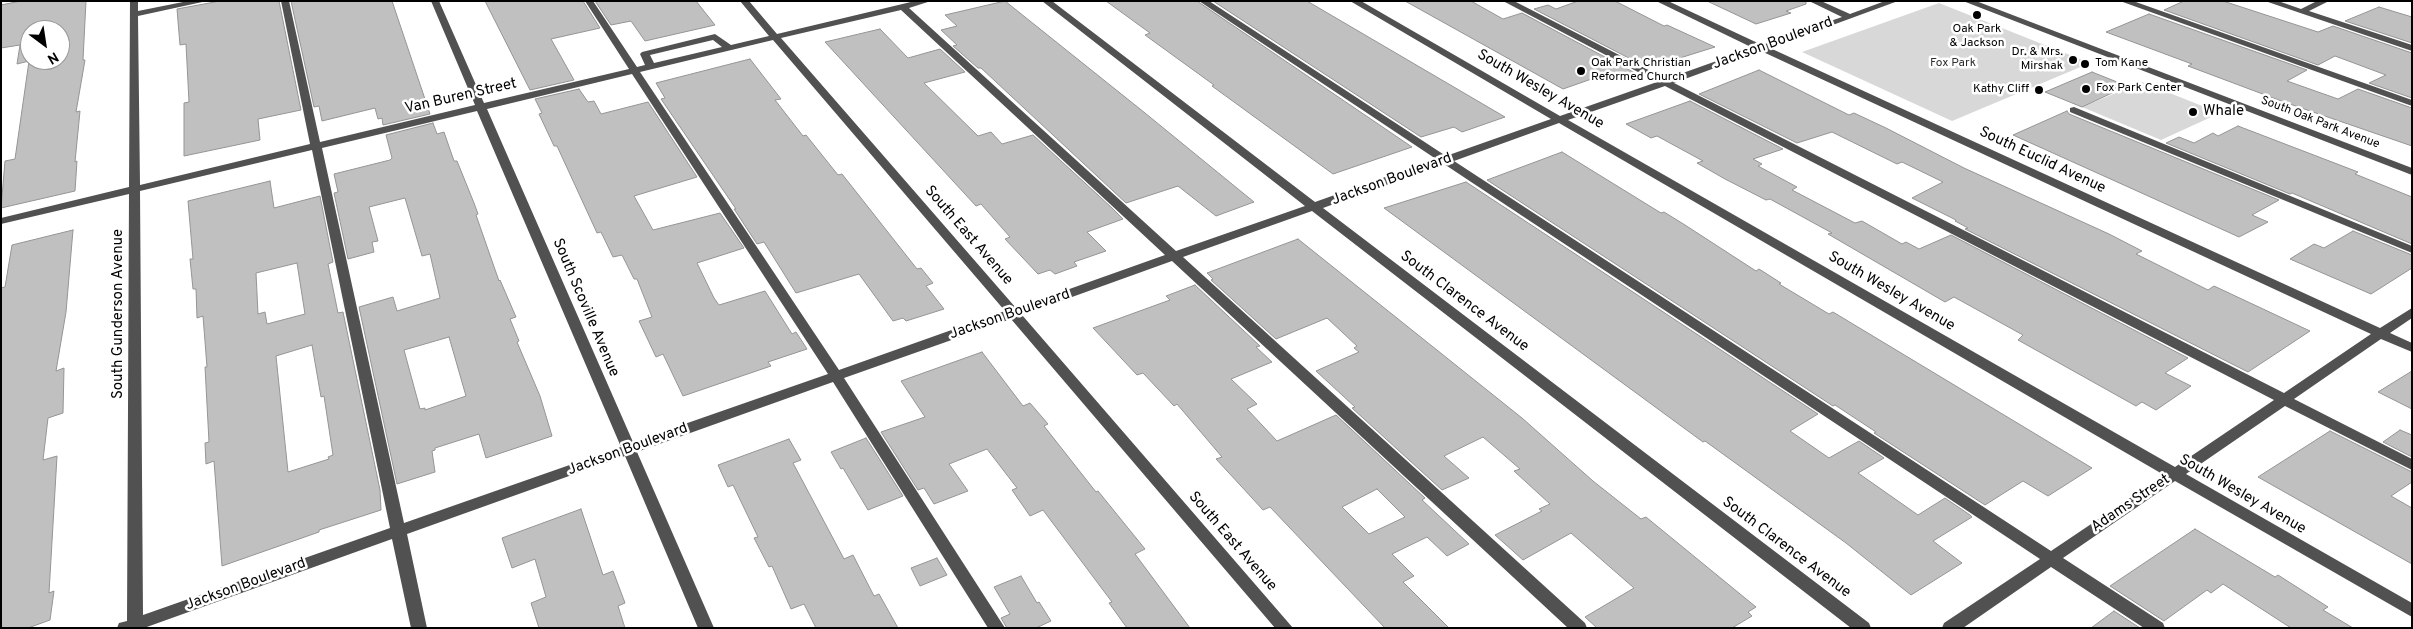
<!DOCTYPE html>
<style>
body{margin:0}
#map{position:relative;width:2413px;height:629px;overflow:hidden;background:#fff;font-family:Overpass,sans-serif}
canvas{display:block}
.frame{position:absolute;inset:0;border:2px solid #000;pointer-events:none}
.north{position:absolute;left:20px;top:20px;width:50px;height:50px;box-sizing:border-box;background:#fff;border:1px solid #999;border-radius:50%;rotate:149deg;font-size:14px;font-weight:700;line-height:20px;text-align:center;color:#000}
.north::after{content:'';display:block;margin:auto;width:18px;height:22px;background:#000;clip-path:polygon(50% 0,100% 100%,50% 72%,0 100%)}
</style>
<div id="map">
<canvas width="2413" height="629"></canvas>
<div class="frame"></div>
<div class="north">N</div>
</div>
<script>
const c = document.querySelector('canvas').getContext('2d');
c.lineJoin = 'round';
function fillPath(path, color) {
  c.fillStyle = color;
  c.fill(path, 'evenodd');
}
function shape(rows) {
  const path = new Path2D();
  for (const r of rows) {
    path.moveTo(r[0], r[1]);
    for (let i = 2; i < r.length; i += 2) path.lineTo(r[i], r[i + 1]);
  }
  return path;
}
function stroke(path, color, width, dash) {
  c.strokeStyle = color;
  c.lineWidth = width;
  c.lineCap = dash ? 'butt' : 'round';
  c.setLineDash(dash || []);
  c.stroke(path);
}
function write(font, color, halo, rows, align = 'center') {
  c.font = font + ' Overpass,sans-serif';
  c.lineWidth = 5;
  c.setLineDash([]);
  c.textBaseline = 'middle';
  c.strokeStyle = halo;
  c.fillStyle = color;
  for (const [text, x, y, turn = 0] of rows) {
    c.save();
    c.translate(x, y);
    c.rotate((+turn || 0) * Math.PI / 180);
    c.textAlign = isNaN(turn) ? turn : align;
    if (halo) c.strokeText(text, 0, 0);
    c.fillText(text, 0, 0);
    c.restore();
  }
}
const green = shape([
 [1939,3,2090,63,1952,121,1802,52],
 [2142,82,2220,113,2161,140,2082,107]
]);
const building = shape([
 [21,1,86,1,83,60,85,60,76,112,80,111,75,162,77,161,75,191,1,208,5,161,15,159,29,61,17,64,20,45,1,48,1,5,21,1],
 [30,30,60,30,60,60,30,60,30,30],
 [220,1,279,1,301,110,258,119,260,140,184,156,184,103,189,102,186,44,180,45,177,9,220,1],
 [291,1,392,1,430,114,383,125,382,118,378,119,375,108,322,121,319,106,314,107,291,1],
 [485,1,583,1,600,28,551,39,574,80,530,90,485,1],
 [595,1,696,1,715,25,645,41,631,21,611,25,595,1],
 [1005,1,1145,113,1254,202,1216,216,1178,186,1126,203,981,68,978,68,953,46,957,45,941,30,957,26,945,15,1005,1],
 [1106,1,1197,1,1412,147,1333,174,1212,86,1214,85,1145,35,1150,33,1106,1],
 [1213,1,1307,1,1505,117,1462,132,1454,127,1421,137,1213,1],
 [1405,1,1471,1,1503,19,1522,13,1635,73,1613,81,1603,75,1563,89,1405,1],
 [1578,1,1615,1,1664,26,1667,25,1715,47,1648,68,1534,9,1548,5,1556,9,1578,1],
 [1707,1,1806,1,1806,4,1786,11,1791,13,1756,24,1707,1],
 [2184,1,2223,1,2318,32,2333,26,2412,53,2412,98,2369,83,2386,75,2335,56,2318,65,2164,10,2184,1],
 [2379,7,2412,17,2412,43,2345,21,2379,7],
 [2149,14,2307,70,2287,81,2338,99,2358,89,2412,108,2412,146,2284,102,2188,66,2192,64,2106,32,2149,14],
 [880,29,908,58,940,49,965,72,924,83,978,136,991,132,1002,144,1033,135,1112,208,1123,219,1087,232,1106,251,1074,262,1077,266,1055,274,1050,270,1038,274,1005,239,1010,237,981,204,976,206,825,42,880,29],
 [750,59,781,99,775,100,803,136,806,135,838,175,842,174,917,269,921,268,933,283,926,286,944,309,906,321,903,318,893,321,859,274,796,293,764,242,757,244,734,209,736,209,661,99,665,98,656,83,750,59],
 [1759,70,1849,115,1854,113,1886,128,1964,168,2109,234,2142,251,2136,254,2208,290,2214,286,2310,331,2248,372,1965,229,1968,228,1955,221,1956,220,1912,198,1943,182,1902,162,1897,164,1832,132,1797,143,1699,94,1759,70],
 [2092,72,2127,86,2082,107,2045,92,2092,72],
 [579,89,588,102,594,101,601,114,648,102,697,177,634,196,653,230,720,213,744,248,697,263,714,298,719,305,765,291,792,334,796,332,807,349,768,362,771,366,683,396,663,354,656,357,639,321,652,317,637,279,634,279,622,255,613,257,601,232,597,233,557,146,554,146,539,114,542,113,535,99,579,89],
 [1690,101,1783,149,1753,159,1762,164,1758,166,1797,187,1792,190,1855,223,1862,221,1902,244,1906,242,1919,249,1951,235,2188,358,2165,373,2191,386,2156,410,2142,402,2136,406,2018,340,2023,335,1954,297,1945,302,1828,234,1832,233,1770,199,1766,200,1725,179,1697,163,1703,161,1657,136,1651,138,1626,124,1690,101],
 [2067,111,2069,114,2279,200,2252,215,2268,222,2239,237,2013,135,2067,111],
 [433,123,437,134,444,132,454,161,457,161,474,203,478,214,476,215,499,281,500,280,516,317,510,319,519,341,517,342,540,396,552,436,486,458,479,434,435,448,435,450,432,451,435,472,397,484,359,307,393,297,397,311,440,298,430,254,422,256,405,198,369,207,378,241,372,242,374,252,348,259,334,193,338,192,334,174,390,160,392,158,386,135,433,123],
 [449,337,466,396,425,410,425,408,420,409,404,350,449,337],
 [2238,126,2358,172,2355,174,2412,197,2412,244,2292,193,2290,194,2166,143,2179,137,2194,143,2213,133,2218,136,2238,126],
 [1562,152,1661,213,1664,212,1685,225,1756,271,1759,269,1781,283,1779,284,1829,314,1833,312,2092,468,2048,496,2023,481,1985,505,1874,433,1876,432,1835,405,1833,406,1487,180,1562,152],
 [270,181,274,208,320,196,333,262,328,264,338,313,343,312,380,490,381,510,319,530,319,532,222,566,214,461,206,464,205,443,209,442,205,367,207,367,203,316,197,318,196,289,193,289,190,259,193,259,188,201,270,181],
 [297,263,305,314,267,324,265,312,258,314,256,273,297,263],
 [312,345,321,397,324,396,333,455,328,457,329,459,288,472,276,356,312,345],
 [1466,182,1818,414,1790,431,1829,458,1859,441,1884,458,1858,473,1918,515,1945,498,1970,515,1972,517,1933,541,1962,563,1911,595,1846,543,1705,441,1703,442,1384,208,1466,182],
 [73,230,66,312,56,371,64,368,63,413,48,418,43,460,57,456,49,593,54,591,50,620,28,628,1,628,1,288,5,287,12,245,73,230],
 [2353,231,2412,255,2412,268,2371,294,2290,259,2314,244,2324,248,2353,231],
 [1298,239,1522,418,1593,481,1641,519,1646,517,1756,607,1748,612,1752,616,1732,628,1597,628,1585,617,1634,588,1571,533,1523,560,1495,535,1542,511,1539,509,1550,504,1514,471,1520,469,1483,437,1444,456,1469,478,1442,490,1352,408,1355,407,1316,371,1359,352,1354,348,1357,346,1327,318,1276,339,1211,280,1213,279,1207,273,1298,239],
 [1195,285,1260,346,1256,347,1272,362,1231,379,1257,404,1247,409,1277,441,1336,415,1425,498,1422,500,1469,544,1447,556,1427,537,1392,554,1414,576,1403,582,1449,628,1385,628,1270,507,1263,510,1241,486,1216,459,1222,457,1177,404,1174,406,1143,373,1137,375,1093,328,1170,300,1166,296,1195,285],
 [1377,489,1405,517,1369,534,1342,507,1377,489],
 [982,352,1023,406,1030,403,1048,424,1044,426,1096,492,1098,491,1145,549,1135,554,1190,628,1127,628,1109,603,1112,602,1043,510,1030,516,1012,490,1017,488,987,449,949,464,968,491,934,504,924,488,918,490,881,432,925,417,901,381,982,352],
 [2412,371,2412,409,2378,392,2412,371],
 [2400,430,2412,435,2412,457,2383,442,2400,430],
 [2330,431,2412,472,2412,482,2391,496,2412,508,2412,564,2258,477,2330,431],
 [866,438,903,496,868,510,843,468,841,469,831,452,866,438],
 [789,439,801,460,793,463,844,559,853,555,874,596,879,594,898,628,816,628,804,604,791,609,772,566,769,567,754,538,758,537,733,485,728,487,718,465,789,439],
 [581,509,603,575,613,571,625,603,618,606,625,628,539,628,531,603,546,597,535,559,512,568,502,538,581,509],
 [2195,529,2275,577,2278,575,2328,607,2323,610,2353,628,2291,628,2223,584,2211,593,2207,590,2164,621,2110,586,2195,529],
 [937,558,947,575,920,586,911,568,937,558],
 [1021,576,1037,603,1039,602,1051,621,1036,628,1007,628,1001,618,1010,614,994,587,1021,576],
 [2114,611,2140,628,2091,628,2114,611]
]);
const minor = shape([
 [130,1,138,1,138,11,188,1,207,1,138,16,140,185,310,144,281,1,289,1,320,142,475,105,431,1,439,1,484,103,629,69,585,1,593,1,637,67,645,65,640,54,642,52,715,34,731,45,769,36,740,1,749,1,777,34,915,1,931,1,909,8,1176,251,1305,206,1042,1,1052,1,1315,202,1436,159,1199,1,1209,1,1446,156,1551,119,1350,1,1361,1,1560,116,1657,82,1503,1,1514,1,1666,79,1753,48,1656,1,1668,1,1762,45,1842,17,1809,1,1821,1,1850,14,1885,1,1898,1,1770,48,2380,328,2412,308,2412,318,2390,333,2412,343,2412,352,2381,339,2294,399,2412,459,2412,470,2285,406,2186,474,2412,603,2412,617,2175,481,2063,558,2163,623,2165,628,2144,628,2051,567,1963,628,1942,628,1944,623,2040,559,1444,164,1323,208,1869,623,1871,628,1851,628,1312,211,1183,257,1585,623,1587,628,1568,628,1172,261,1022,315,1293,628,1275,628,1011,319,844,378,1005,628,988,628,833,382,637,452,714,628,698,628,625,456,407,534,427,628,411,628,392,539,144,628,117,628,119,623,127,621,129,194,1,224,1,218,129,187,130,1],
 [901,10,1165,255,1016,308,781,38,901,10],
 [713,40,722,47,654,63,650,55,713,40],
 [773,40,1005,311,839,370,640,72,773,40],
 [1761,51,2371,334,2284,393,1674,83,1761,51],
 [632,74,828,374,633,442,487,109,632,74],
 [1665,86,2274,400,2175,467,1568,120,1665,86],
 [477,111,621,447,404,523,322,148,477,111],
 [1559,123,2164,475,2051,551,1454,161,1559,123],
 [312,150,390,528,143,615,140,191,312,150],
 [1963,1,1976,1,2412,168,2412,175,1963,1],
 [2120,1,2133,1,2412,100,2412,106,2120,1],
 [2265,1,2278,1,2301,9,2317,1,2329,1,2309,11,2412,45,2412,51,2265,1],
 [2074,107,2412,246,2412,253,2070,112,2070,108,2074,107]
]);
const markers = [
 [1977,15,5,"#000"],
 [2073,60,5,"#000"],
 [2085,64,5,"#000"],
 [1581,71,5,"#000"],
 [2086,89,5,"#000"],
 [2039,90,5,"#000"],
 [2193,112,5,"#000"]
];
const farPoinames = [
 ["Oak Park",1977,30,"center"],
 ["& Jackson",1977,44,"center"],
 ["Dr. & Mrs.",2063,53,"right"],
 ["Mirshak",2063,67,"right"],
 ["Oak Park Christian",1591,64],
 ["Reformed Church",1591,78],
 ["Tom Kane",2095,64],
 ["Fox Park Center",2096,89],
 ["Kathy Cliff",2029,90,"right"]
];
const farParknames = [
 ["Fox Park",1953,64]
];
const farStreetnames = [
 ["South Oak Park Avenue",2320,123,21]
];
const streetNames = [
 ["Jackson Boulevard",1773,44,-20],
 ["South Wesley Avenue",1540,90,30],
 ["Van Buren Street",461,97,-13],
 ["South Euclid Avenue",2042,161,25],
 ["Jackson Boulevard",1392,180,-20],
 ["South East Avenue",968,236,49],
 ["South Wesley Avenue",1891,292,30],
 ["South Clarence Avenue",1464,302,37],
 ["South Scoville Avenue",585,308,67],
 ["South Gunderson Avenue",119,314,-90],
 ["Jackson Boulevard",1010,315,-19],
 ["Jackson Boulevard",628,450,-20],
 ["South Wesley Avenue",2242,495,30],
 ["Adams Street",2131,504,-34],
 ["South East Avenue",1232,542,49],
 ["South Clarence Avenue",1786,548,37],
 ["Jackson Boulevard",246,585,-20]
];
const poiNames = [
 ["Whale",2203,112]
];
fillPath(green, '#d8d8d8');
fillPath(building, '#c0c0c0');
stroke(building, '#959595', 1);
fillPath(minor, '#515151');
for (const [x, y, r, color] of markers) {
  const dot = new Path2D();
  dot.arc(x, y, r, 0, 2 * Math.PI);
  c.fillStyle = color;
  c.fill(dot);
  stroke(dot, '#fff', 2);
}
write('12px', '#000', '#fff', farPoinames, 'left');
write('12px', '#2f2f2f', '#fff', farParknames);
write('12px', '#000', '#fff', farStreetnames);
write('15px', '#000', '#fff', streetNames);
write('15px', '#000', '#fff', poiNames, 'left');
</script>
